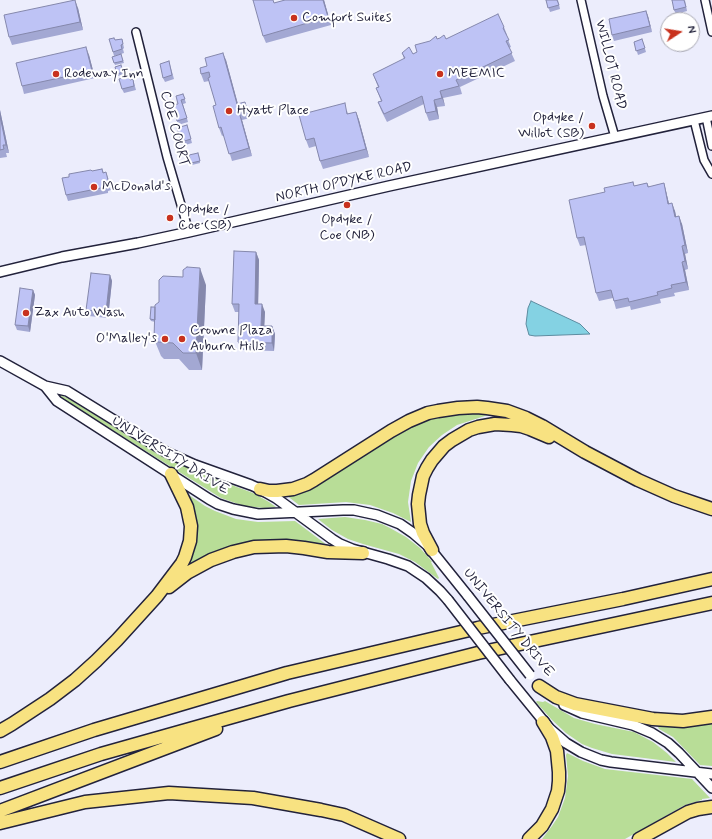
<!DOCTYPE html>
<style>
body{margin:0}
#map{position:relative;width:712px;height:839px;overflow:hidden;background:#ecedfc;font-family:Mynerve,sans-serif}
canvas{display:block}
.north{position:absolute;left:660px;top:12px;width:40px;height:40px;box-sizing:border-box;background:#fff;border:1px solid #a7a7b1;border-radius:50%;rotate:78deg;font-size:11px;font-weight:700;line-height:16px;text-align:center;color:#22223b}
.north::after{content:'';display:block;margin:auto;width:14px;height:18px;background:#c8321e;clip-path:polygon(50% 0,100% 100%,50% 72%,0 100%)}
</style>
<div id="map">
<canvas width="712" height="839"></canvas>
<div class="north">N</div>
</div>
<script>
const c = document.querySelector('canvas').getContext('2d');
c.lineJoin = 'round';
function fillPath(path, color) {
  c.fillStyle = color;
  c.fill(path, 'evenodd');
}
function shape(rows) {
  const path = new Path2D();
  for (const r of rows) {
    path.moveTo(r[0], r[1]);
    for (let i = 2; i < r.length; i += 2) path.lineTo(r[i], r[i + 1]);
  }
  return path;
}
function stroke(path, color, width, dash) {
  c.strokeStyle = color;
  c.lineWidth = width;
  c.lineCap = dash ? 'butt' : 'round';
  c.setLineDash(dash || []);
  c.stroke(path);
}
function write(font, color, halo, rows, align = 'center') {
  c.font = font + ' Mynerve,sans-serif';
  c.lineWidth = 4;
  c.setLineDash([]);
  c.textBaseline = 'middle';
  c.strokeStyle = halo;
  c.fillStyle = color;
  for (const [text, x, y, turn = 0] of rows) {
    c.save();
    c.translate(x, y);
    c.rotate((+turn || 0) * Math.PI / 180);
    c.textAlign = isNaN(turn) ? turn : align;
    if (halo) c.strokeText(text, 0, 0);
    c.fillText(text, 0, 0);
    c.restore();
  }
}
const green = shape([
 [61,395,71,400,148,448,164,457,197,472,253,493,269,502,276,507,264,508,244,506,221,498,176,470,60,397],
 [466,412,488,415,457,425,442,435,429,447,418,463,411,481,408,502,411,522,393,513,370,505,346,502,299,505,286,495,407,427,425,419],
 [189,495,205,506,215,511,236,519,258,522,295,521,327,545,327,546,295,541,280,540,252,542,189,566,187,563,195,542,196,527,188,496],
 [345,517,365,520,382,524,390,528,406,537,420,548,429,558,432,562,431,562,439,578,438,579,415,562,399,554,363,544,348,539,332,530,318,519],
 [537,701,543,702,545,701,574,718,595,724,634,732,653,742,667,753,676,762,612,754,592,748,582,744,566,733,552,720,536,702],
 [712,722,712,766,700,765,673,737,659,729,658,727,659,725],
 [567,753,583,761,605,769,692,779,710,798,702,799,702,800,685,805,625,839,542,839,552,826,558,817,565,798,568,776,566,755]
]);
const water = shape([
 [531,301,580,324,590,334,535,336,529,335,526,324,528,308,531,301]
]);
const street = shape([
 [581,0,603,96,615,137],
 [705,0,712,32],
 [136,32,167,157,189,232],
 [706,117,712,146],
 [694,120,704,160,712,174]
]);
const secondary = shape([
 [0,272,62,257,138,243,189,232,389,186,712,116],
 [0,361,45,386,67,391,156,446,166,452,195,465,251,485,260,489,276,498,332,539,340,544,352,549,388,559,408,566,426,578,440,591,448,600],
 [45,386,57,401,209,499,218,504,233,509,258,514,343,510,354,510,377,515,400,524,413,533,427,545,468,596],
 [510,680,550,729,566,743,581,752,601,760,611,762,712,774],
 [564,705,582,713,633,725,652,733,668,743,679,753,712,788]
]);
const highway = shape([
 [260,489,269,491,277,491,293,489,307,484,314,480,391,431,409,421,428,413,438,411,458,408,477,407,487,408,507,411,526,418,542,426,585,452,638,480,674,496,712,509],
 [432,550,423,533,420,524,418,504,419,495,423,476,427,468,432,460,444,446,452,440,469,430,478,427,495,424,512,425,521,426,530,429,549,437],
 [169,587,187,573,211,560,233,552,254,547,286,546,304,548,328,552,363,553],
 [539,686,556,697,575,704,653,719,683,721,712,717],
 [0,731,12,724,50,699,75,680,96,661,117,640,157,596,182,563,185,557,190,541,191,526,187,507,171,474],
 [0,762,94,730,287,673,478,628,623,599,712,579],
 [0,788,101,754,289,701,478,653,712,603],
 [0,811,216,729],
 [0,823,85,802,169,793,253,798,321,810,344,815,399,839],
 [529,839,542,826,552,809,558,791,559,781,559,772,557,751,552,737,543,722],
 [639,839,688,812,698,809,712,807]
]);
const secondaryBridge = shape([
 [468,596,530,675],
 [448,600,510,680]
]);
const wall = shape([
 [285,0,324,0,331,25,266,43,263,36,275,3],
 [546,0,558,0,560,9,550,12],
 [685,0,687,11,676,14,674,10],
 [78,8,83,30,12,45,9,37],
 [646,11,648,16,652,32,614,41,612,35],
 [504,27,507,35,506,35,511,47,509,48,515,61,460,87,462,94,443,98,445,106,437,107,439,119,429,121,426,113,424,104,387,122,381,110,378,102,381,101,376,88,378,87,373,74,404,59,402,53,413,54,417,52,437,39,446,39],
 [122,39,124,48,123,49,124,53,114,56,113,52,115,40],
 [642,39,646,52,638,55,634,42],
 [121,54,124,63,115,65,112,57],
 [89,55,95,78,24,94,22,86],
 [226,60,238,104,247,110,250,118,242,120,252,156,232,161,224,135,222,136,219,128,216,105,209,81,204,82,201,74],
 [169,61,174,79,165,82,163,78],
 [121,65,124,74,118,76,115,67],
 [130,76,131,79,133,79,136,90,124,93,122,89],
 [183,94,186,103,183,104,188,122,178,125,177,121,178,104],
 [0,110,9,153,6,153,7,157,0,158],
 [347,111,348,114,356,112,359,120,369,157,323,169,320,161,316,146,309,148,306,140],
 [187,125,192,143,182,146,181,142],
 [189,155,199,155,200,163,192,165],
 [102,169,104,173,108,178,111,190,108,191,108,193,68,201,66,195,92,171],
 [633,182,634,186,647,183,649,187,664,183,666,191,669,204,675,211,676,217,682,224,688,253,685,254,688,269,685,270,689,290,674,293,675,296,660,299,661,303,631,310,630,306,616,309,613,298,599,301,596,293,586,245,580,246,577,238,605,192],
 [256,252,259,260,258,304,265,312,264,326,272,326,275,334,274,351,241,350,238,342,239,312,235,312,232,304],
 [110,275,112,281,108,318,89,316,86,310],
 [206,285,202,370,189,370,179,359,164,359,161,356,154,339,155,322,151,321,150,319],
 [33,290,35,295,30,332,17,330,15,325]
]);
const shadedWall = shape([
 [75,0,78,8,83,30,80,22],
 [323,0,324,0,331,25,328,17],
 [646,11,648,16,652,32,650,26],
 [86,47,89,55,95,78,92,71],
 [223,53,226,60,240,112,237,104],
 [440,91,443,98,445,106,442,98],
 [434,100,437,107,439,119,436,111],
 [0,110,9,153,6,145,0,116],
 [239,112,242,120,252,156,249,148],
 [356,112,359,120,369,157,366,149],
 [106,172,108,178,111,190,109,184],
 [664,183,666,191,671,212,668,204],
 [672,203,675,211,678,225,675,217],
 [679,216,682,224,688,253,685,245],
 [682,246,685,254,688,269,685,261],
 [256,252,259,260,258,312,255,304],
 [682,262,685,270,689,290,686,282],
 [200,268,206,285,202,370,196,353],
 [110,275,112,281,108,318,106,312],
 [33,290,35,295,30,332,28,326],
 [262,304,265,312,264,333,261,326],
 [272,326,275,334,274,351,272,343]
]);
const building = shape([
 [75,0,80,22,9,37,4,15,75,0],
 [253,0,273,0,274,3,285,0,323,0,328,17,263,36,253,0],
 [546,0,557,0,559,5,548,8,546,0],
 [672,0,684,0,686,7,674,10,672,0],
 [646,11,650,26,612,35,609,19,646,11],
 [498,14,504,27,503,28,509,40,506,41,512,53,456,80,459,86,440,91,442,98,434,100,436,111,426,113,422,96,384,114,378,102,382,101,376,88,379,87,373,74,405,58,402,53,409,47,413,54,417,52,415,45,430,41,436,36,437,39,440,38,444,35,446,39,498,14],
 [114,38,115,40,122,39,123,44,121,45,122,49,113,52,109,39,114,38],
 [642,39,645,48,636,51,634,42,642,39],
 [86,47,92,71,22,86,16,63,86,47],
 [223,53,237,104,245,102,247,110,239,112,249,148,229,154,221,127,219,128,213,106,216,105,208,78,210,77,209,72,201,74,200,68,207,66,205,58,223,53],
 [121,54,123,61,114,63,112,57,121,54],
 [169,61,172,75,163,78,160,64,169,61],
 [121,65,123,72,117,74,115,67,121,65],
 [130,76,130,80,133,79,134,86,122,89,119,79,130,76],
 [183,94,185,99,181,100,187,118,177,121,172,105,178,104,176,96,183,94],
 [345,103,347,114,356,112,366,149,320,161,314,138,306,140,299,115,345,103],
 [0,116,6,145,3,145,4,149,0,150,0,116],
 [187,125,191,139,181,142,177,128,187,125],
 [198,153,200,161,191,163,189,155,198,153],
 [102,169,103,173,106,172,109,184,106,185,106,187,66,195,62,178,69,177,69,174,91,170,92,171,102,169],
 [633,182,634,186,647,183,648,187,664,183,668,204,672,203,675,217,679,216,685,245,682,246,685,261,682,262,686,282,671,285,672,288,657,292,658,295,629,302,628,298,614,301,611,290,596,293,584,237,577,238,569,200,605,192,604,188,633,182],
 [234,251,256,252,255,304,262,304,261,326,272,326,272,343,238,342,239,304,232,304,234,251],
 [187,267,200,268,196,353,183,353,173,343,158,342,154,339,155,305,159,302,159,280,163,276,183,277,183,270,187,267],
 [91,273,110,275,106,312,86,310,91,273],
 [20,288,33,290,28,326,15,325,20,288],
 [151,307,155,307,155,320,150,319,151,307]
]);
const markers = [
 [294,18,4,"#c8321e"],
 [56,74,4,"#c8321e"],
 [440,74,4,"#c8321e"],
 [229,111,4,"#c8321e"],
 [592,126,4,"#c8321e"],
 [94,187,4,"#c8321e"],
 [347,205,4,"#c8321e"],
 [170,218,4,"#c8321e"],
 [26,313,4,"#c8321e"],
 [165,339,4,"#c8321e"],
 [182,339,4,"#c8321e"]
];
const poiNames = [
 ["Comfort Suites",302,18],
 ["Rodeway Inn",64,74],
 ["MEEMIC",448,74],
 ["Hyatt Place",237,111],
 ["Opdyke /",584,118,"right"],
 ["Willot (SB)",584,134,"right"],
 ["McDonald's",102,187],
 ["Opdyke /",178,210],
 ["Coe (SB)",178,226],
 ["Opdyke /",347,220,"center"],
 ["Coe (NB)",347,236,"center"],
 ["Zax Auto Wash",34,313],
 ["Crowne Plaza",190,331],
 ["Auburn Hills",190,347],
 ["O'Malley's",157,339,"right"]
];
const streetNames = [
 ["WILLOT ROAD",610,65,76],
 ["COE COURT",174,129,75],
 ["NORTH OPDYKE ROAD",344,183,-13],
 ["UNIVERSITY DRIVE",170,456,32],
 ["UNIVERSITY DRIVE",508,623,51]
];
fillPath(green, '#b8dd97');
fillPath(water, '#84d2e3');
stroke(water, '#5d8ca0', 1);
stroke(street, '#22223b', 10);
stroke(secondary, '#22223b', 12);
stroke(highway, '#22223b', 15);
stroke(street, '#fff', 7);
stroke(secondary, '#fff', 9);
stroke(highway, '#f8e281', 12);
stroke(secondaryBridge, '#22223b', 12, []);
stroke(secondaryBridge, '#fff', 9);
fillPath(wall, '#a3a8d3');
fillPath(shadedWall, '#8588ac');
fillPath(building, '#bec3f5');
stroke(building, '#8588ac', 1);
for (const [x, y, r, color] of markers) {
  const dot = new Path2D();
  dot.arc(x, y, r, 0, 2 * Math.PI);
  c.fillStyle = color;
  c.fill(dot);
  stroke(dot, '#fff', 1.5);
}
write('14px', '#22223b', '#fff', poiNames, 'left');
write('14px', '#22223b', '#fff', streetNames);
</script>
